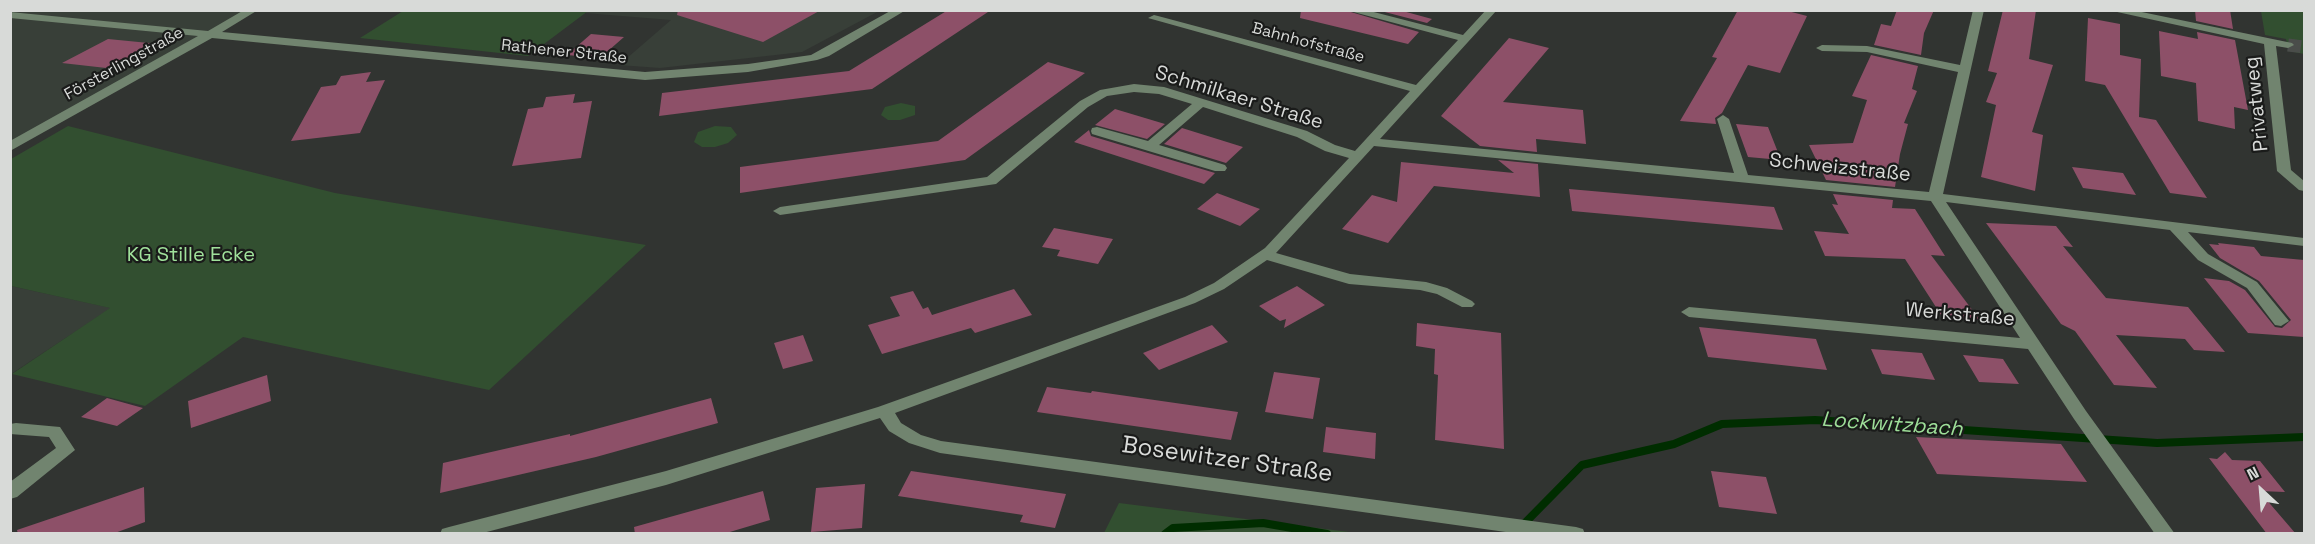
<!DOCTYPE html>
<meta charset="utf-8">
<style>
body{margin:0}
#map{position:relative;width:2315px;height:544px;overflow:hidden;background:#313431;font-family:"Space Grotesk",sans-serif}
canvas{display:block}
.frame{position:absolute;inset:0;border:12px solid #d8dad8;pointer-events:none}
.north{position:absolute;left:2231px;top:460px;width:60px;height:60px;-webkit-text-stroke:4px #1a1b1a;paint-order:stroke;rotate:334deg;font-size:16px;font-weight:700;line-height:24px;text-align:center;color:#d8dad8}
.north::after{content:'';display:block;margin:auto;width:21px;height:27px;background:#d8dad8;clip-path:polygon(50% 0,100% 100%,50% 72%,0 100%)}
</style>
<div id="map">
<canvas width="2315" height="544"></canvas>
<div class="frame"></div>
<div class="north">N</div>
</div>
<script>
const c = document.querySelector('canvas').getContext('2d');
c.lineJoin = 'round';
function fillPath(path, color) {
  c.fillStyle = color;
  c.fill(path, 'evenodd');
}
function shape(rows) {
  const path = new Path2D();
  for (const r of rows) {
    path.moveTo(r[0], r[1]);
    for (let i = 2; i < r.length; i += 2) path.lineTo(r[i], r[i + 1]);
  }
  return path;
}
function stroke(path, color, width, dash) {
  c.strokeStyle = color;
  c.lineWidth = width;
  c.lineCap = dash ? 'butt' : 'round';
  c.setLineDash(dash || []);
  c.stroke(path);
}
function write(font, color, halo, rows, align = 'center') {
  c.font = font + ' "Space Grotesk",sans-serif';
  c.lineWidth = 4.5;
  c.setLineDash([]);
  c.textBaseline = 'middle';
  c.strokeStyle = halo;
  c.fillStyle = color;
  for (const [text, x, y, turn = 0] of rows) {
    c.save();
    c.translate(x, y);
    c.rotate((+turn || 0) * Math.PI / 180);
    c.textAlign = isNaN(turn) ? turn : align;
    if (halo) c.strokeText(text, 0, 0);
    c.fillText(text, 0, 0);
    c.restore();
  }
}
const built = shape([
 [588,10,879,11,802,52,660,68,619,65,671,20,585,13],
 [11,11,253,11,11,143],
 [11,286,111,308,11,374]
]);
const green = shape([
 [403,11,403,10,588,11,528,56,360,38],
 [2261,11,2304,11,2304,54,2289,51,2286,39,2265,35],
 [901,103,915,106,915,115,900,120,888,120,881,115,885,107],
 [68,126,335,193,646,245,489,390,243,337,145,406,12,374,110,308,11,286,11,159],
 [715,126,731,127,737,135,728,143,715,147,702,147,694,142,698,132],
 [1119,503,1357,533,1104,533]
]);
const stream = shape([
 [1165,534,1173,528,1263,523,1327,534],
 [1514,534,1582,465,1674,444,1722,424,1815,420,2157,443,2304,437]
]);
const building = shape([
 [678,10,821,10,763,42,677,15],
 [948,10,991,10,872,89,659,116,662,93,849,71],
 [1301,10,1344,10,1419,32,1408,44,1300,18],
 [1377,10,1399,10,1432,19,1427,23],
 [1738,10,1784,10,1807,16,1780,73,1748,65,1722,113,1715,118,1716,124,1680,121,1717,58,1712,57],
 [1897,10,1934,10,1924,33,1921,55,1874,45,1881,24,1891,26],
 [2003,10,2036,10,2029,59,2053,65,2032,132,2043,135,2035,191,1981,177,1996,105,1986,102,1997,73,1988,71],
 [2195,10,2230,10,2233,29,2196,21],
 [2088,18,2120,24,2120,55,2141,59,2139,117,2156,120,2207,198,2170,193,2105,85,2085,81],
 [2159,31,2198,39,2197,32,2235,40,2248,110,2234,107,2235,129,2198,121,2196,83,2161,76],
 [591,34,624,37,600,58,567,55],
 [1509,38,1549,48,1503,102,1583,110,1586,144,1536,139,1537,152,1480,146,1441,116],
 [108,39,159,44,115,69,62,63],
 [1871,55,1918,66,1912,89,1917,91,1904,123,1908,124,1900,154,1895,187,1826,180,1809,145,1853,143,1867,100,1852,96],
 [1048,62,1085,73,965,160,740,193,740,167,938,141],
 [371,72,366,82,385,80,360,133,291,141,321,87,336,85,341,76],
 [575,94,573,103,592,101,581,158,512,166,528,109,543,107,546,97],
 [1115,109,1165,124,1147,139,1095,125],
 [1736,124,1768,127,1781,160,1748,157],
 [1182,128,1243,147,1226,163,1164,144],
 [1089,130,1091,136,1215,173,1204,184,1074,142],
 [1498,160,1538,164,1540,197,1434,186,1388,243,1342,229,1372,195,1397,202,1401,162,1514,173],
 [2072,167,2123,173,2136,195,2083,188],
 [1569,189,1774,207,1783,230,1572,211],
 [1217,193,1260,209,1240,226,1197,209],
 [1833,194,1893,200,1892,208,1915,209,1945,256,1931,255,1979,319,1943,318,1905,259,1825,256,1814,231,1849,234,1832,204,1838,205],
 [1986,223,2056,226,2073,247,2063,246,2106,298,2188,307,2225,352,2194,350,2185,339,2116,335,2157,388,2114,385,2075,331,2061,324],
 [1054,228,1113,239,1098,264,1057,256,1060,250,1042,247],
 [2218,243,2254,247,2261,256,2304,260,2304,337,2248,333,2204,278,2229,281,2245,290,2275,327,2282,328,2291,320,2259,281,2220,258,2209,244,2219,245],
 [1297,286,1325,305,1284,328,1286,319,1280,321,1259,306],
 [1014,289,1032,315,975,333,971,328,882,354,868,325,900,316,890,297,913,291,923,309,928,307,932,315],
 [1417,323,1501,333,1504,449,1435,440,1438,375,1434,374,1435,349,1416,346],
 [1212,325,1228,342,1159,370,1143,353],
 [1699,327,1816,339,1827,370,1708,357],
 [803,335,813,361,783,369,774,343],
 [1871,349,1922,353,1935,380,1882,374],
 [1963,355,2003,359,2019,384,1979,382],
 [1274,372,1320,378,1313,419,1265,412],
 [267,375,271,401,191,428,188,401],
 [1047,387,1091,393,1092,391,1238,412,1231,440,1037,412],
 [107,398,143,408,117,426,81,417],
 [711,398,718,423,596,457,440,493,443,463,570,434,570,436],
 [1326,427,1376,433,1375,459,1323,452],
 [1916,437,2061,444,2087,482,1937,474],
 [2225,452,2232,460,2260,461,2285,492,2259,491,2296,534,2267,534,2209,458,2217,459],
 [911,471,1066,494,1055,528,1020,522,1023,515,898,496],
 [1711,471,1766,477,1777,514,1719,507],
 [865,484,862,528,811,532,816,488],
 [144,487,145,522,112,534,18,534,17,530],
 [763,491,770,520,723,534,635,534,634,527]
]);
const minorTunnel = shape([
 [2288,45,2304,47]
]);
const minor = shape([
 [244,10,258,10,222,32,645,72,748,64,811,55,892,10,906,10,829,56,817,60,748,72,645,80,212,38,10,151,10,141,198,36,10,18,10,12,208,31,244,10],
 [1346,10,1366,10,1463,35,1486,10,1497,10,1380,139,1734,173,1717,119,1723,115,1729,119,1748,175,1929,192,1958,72,1867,52,1822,51,1816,48,1822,45,1867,46,1960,65,1973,10,1984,10,1943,194,2304,238,2304,246,2188,232,2208,254,2257,282,2289,321,2281,326,2275,325,2247,288,2198,260,2170,230,1946,202,2086,411,2175,534,2155,534,2074,419,2028,349,1689,317,1681,312,1689,307,2020,338,1931,201,1374,146,1276,253,1350,274,1426,282,1447,288,1472,301,1475,304,1472,307,1462,307,1437,294,1420,290,1349,284,1267,260,1224,289,1195,303,895,413,901,423,921,435,941,441,1576,527,1583,529,1585,534,1520,534,940,453,909,443,889,431,880,418,666,485,479,534,440,534,442,529,449,527,666,471,878,407,1185,297,1214,283,1265,248,1349,158,1325,151,1297,137,1203,107,1159,145,1225,165,1227,168,1225,171,1215,171,1092,134,1091,131,1092,128,1097,127,1148,141,1192,104,1159,94,1134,92,1107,96,1088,107,996,184,780,215,773,211,780,207,987,177,1080,101,1100,90,1134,84,1164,87,1307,131,1335,145,1355,151,1410,91,1148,18,1154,15,1158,16,1416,85,1458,40,1346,10],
 [2108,10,2132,10,2292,43,2294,45,2288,48,2276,46,2291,170,2304,181,2304,191,2299,190,2277,171,2264,44,2108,10],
 [16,423,60,427,75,450,17,497,10,499,10,482,56,448,49,437,10,434,10,424,16,423]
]);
const farStreetnames = [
 ["Bahnhofstraße",1308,43,15],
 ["Rathener Straße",564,52,6],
 ["Försterlingstraße",124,64,-29]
];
const streetNames = [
 ["Schmilkaer Straße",1239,98,17],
 ["Privatweg",2257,104,-96],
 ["Schweizstraße",1840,168,6],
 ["Werkstraße",1960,315,5]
];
const parkNames = [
 ["KG Stille Ecke",191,256]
];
const waterNames = [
 ["Lockwitzbach",1892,425,4]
];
const nearStreetnames = [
 ["Bosewitzer Straße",1227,460,8]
];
fillPath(built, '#383f38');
fillPath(green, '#324f30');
stroke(stream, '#002d00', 8);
fillPath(building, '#8d5068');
stroke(minorTunnel, '#4a4d4a', 13, [13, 6]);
fillPath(minor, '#71846f');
write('16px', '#d8dad8', '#1a1b1a', farStreetnames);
write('20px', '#d8dad8', '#1a1b1a', streetNames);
write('20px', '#a0e19b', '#1a1b1a', parkNames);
write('italic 21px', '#9dde98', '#1a1b1a', waterNames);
write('24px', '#d8dad8', '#1a1b1a', nearStreetnames);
</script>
